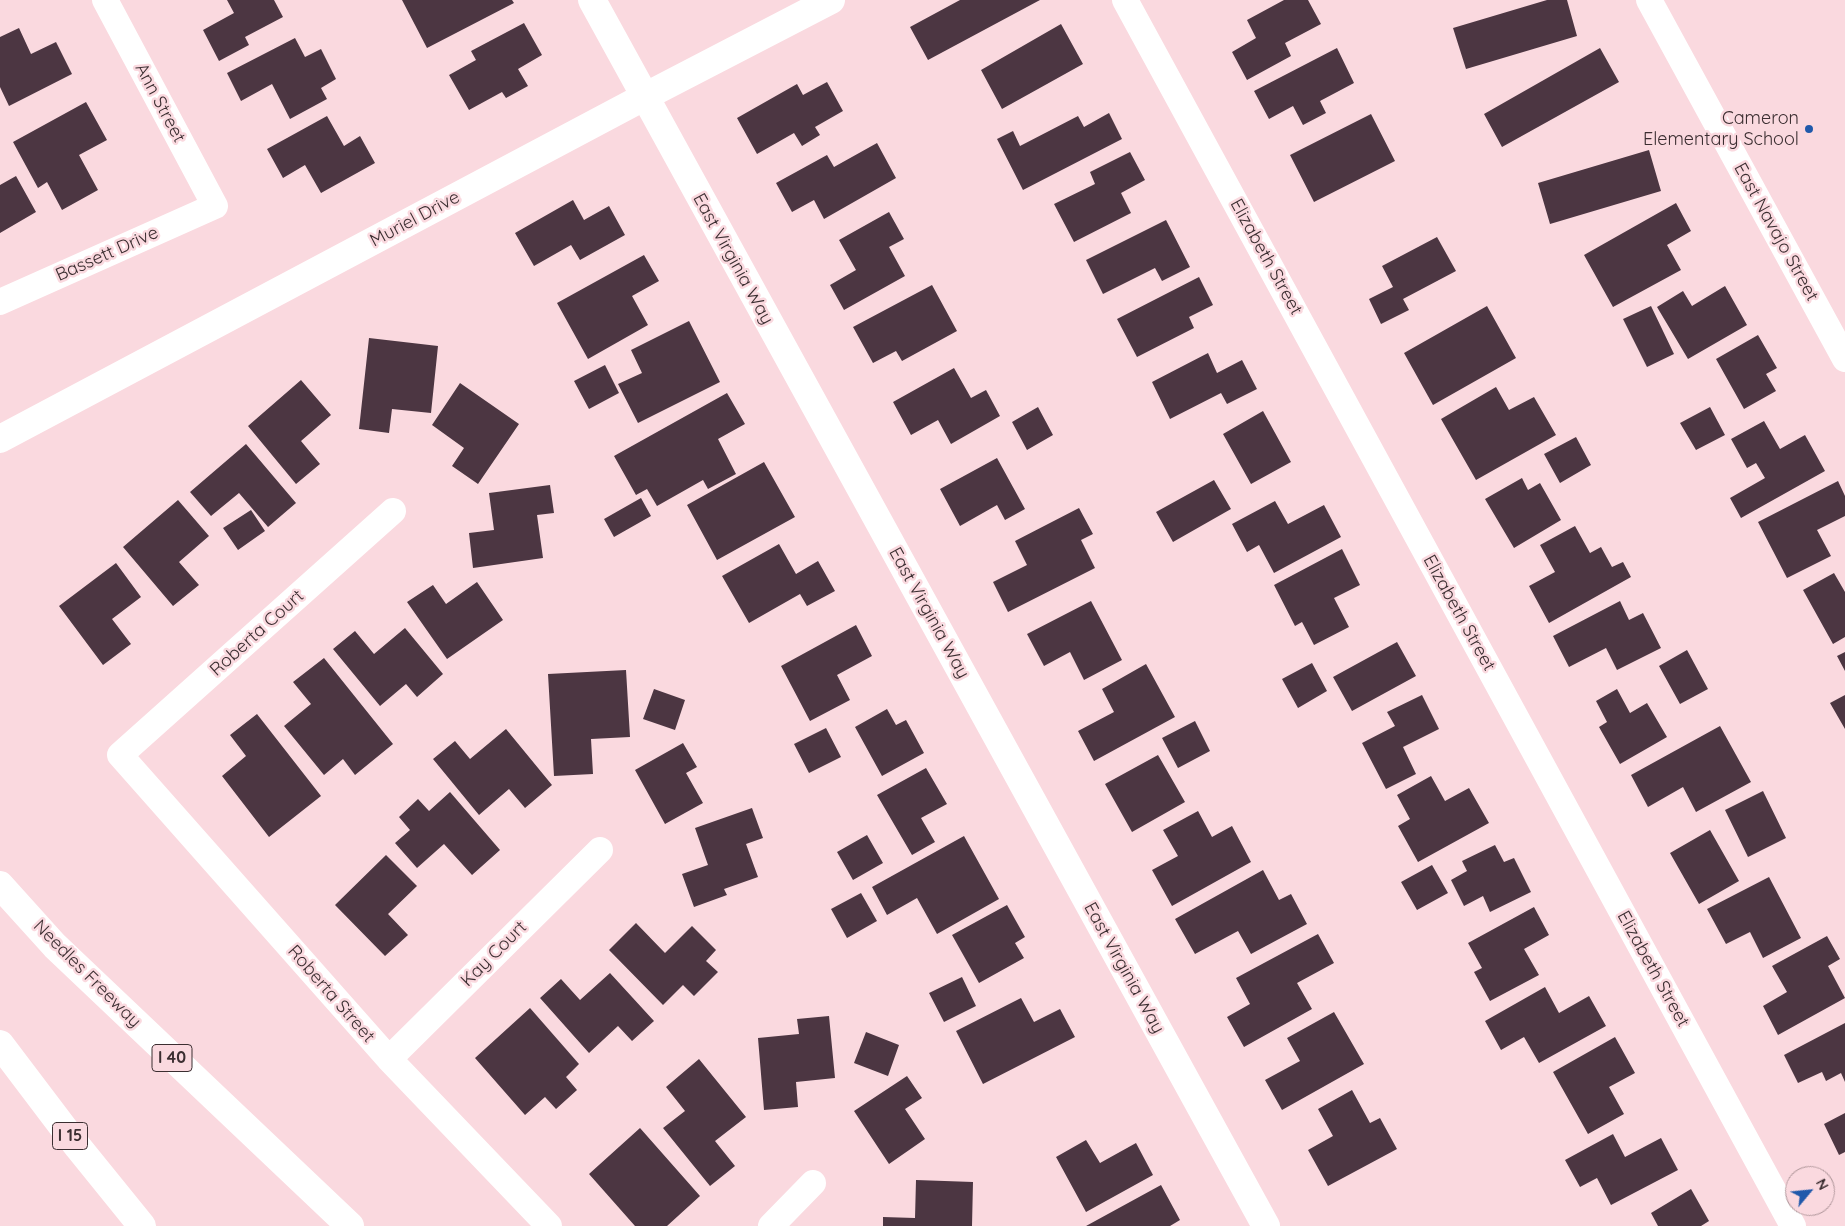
<!DOCTYPE html>
<style>
body{margin:0}
#map{position:relative;width:1845px;height:1226px;overflow:hidden;background:#fad9df;font-family:Quicksand,sans-serif}
canvas{display:block}
.north{position:absolute;left:1785px;top:1166px;width:50px;height:50px;box-sizing:border-box;background:#fad9df;border:1px solid #ae9599;border-radius:50%;rotate:62deg;font-size:14px;font-weight:700;line-height:20px;text-align:center;color:#3b2e31}
.north::after{content:'';display:block;margin:auto;width:18px;height:22px;background:#2059ab;clip-path:polygon(50% 0,100% 100%,50% 72%,0 100%)}
</style>
<div id="map">
<canvas width="1845" height="1226"></canvas>
<div class="north">N</div>
</div>
<script>
const c = document.querySelector('canvas').getContext('2d');
c.lineJoin = 'round';
function fillPath(path, color) {
  c.fillStyle = color;
  c.fill(path, 'evenodd');
}
function shape(rows) {
  const path = new Path2D();
  for (const r of rows) {
    path.moveTo(r[0], r[1]);
    for (let i = 2; i < r.length; i += 2) path.lineTo(r[i], r[i + 1]);
  }
  return path;
}
function stroke(path, color, width, dash) {
  c.strokeStyle = color;
  c.lineWidth = width;
  c.lineCap = dash ? 'butt' : 'round';
  c.setLineDash(dash || []);
  c.stroke(path);
}
function write(font, color, halo, rows, align = 'center') {
  c.font = font + ' Quicksand,sans-serif';
  c.lineWidth = 5;
  c.setLineDash([]);
  c.textBaseline = 'middle';
  c.strokeStyle = halo;
  c.fillStyle = color;
  for (const [text, x, y, turn = 0] of rows) {
    c.save();
    c.translate(x, y);
    c.rotate((+turn || 0) * Math.PI / 180);
    c.textAlign = isNaN(turn) ? turn : align;
    if (halo) c.strokeText(text, 0, 0);
    c.fillText(text, 0, 0);
    c.restore();
  }
}
const building = shape([
 [227,0,274,0,283,17,245,37,249,45,219,61,203,30,234,13],
 [402,0,512,0,514,3,427,48],
 [960,0,1040,0,928,60,910,27],
 [1284,0,1308,0,1321,24,1285,43,1291,56,1247,80,1232,52,1256,38,1247,20],
 [1547,0,1567,0,1577,36,1466,69,1453,28],
 [524,23,542,55,518,69,528,86,506,98,502,92,469,110,449,75,476,60,471,51],
 [1061,24,1083,64,1002,109,981,70],
 [19,28,31,54,56,42,72,74,9,106,0,87,0,37],
 [295,38,305,57,321,49,336,79,321,88,327,99,290,119,272,84,241,101,227,73],
 [1337,48,1354,83,1320,101,1326,113,1303,125,1293,106,1269,119,1254,91],
 [1600,48,1619,82,1502,147,1484,114],
 [827,82,843,111,815,127,820,135,802,146,794,133,757,154,737,118,797,84,803,95],
 [86,102,107,140,79,155,98,190,62,210,47,182,38,188,13,142],
 [1109,113,1122,139,1023,190,997,139,1013,131,1020,146,1078,116,1084,127],
 [1371,114,1395,161,1314,202,1290,155],
 [327,116,344,146,360,136,375,163,321,193,305,165,283,178,267,149],
 [877,143,896,178,824,219,814,200,792,212,776,183,827,155,834,167],
 [1649,150,1661,191,1550,224,1538,183],
 [1130,152,1145,180,1121,193,1131,213,1074,242,1054,204,1095,184,1090,172],
 [16,176,36,212,0,233,0,185],
 [573,200,584,220,609,206,625,235,580,260,571,245,534,266,515,233],
 [1676,203,1691,231,1667,245,1681,270,1613,307,1584,255],
 [889,212,904,239,889,247,905,276,844,310,830,285,856,270,839,240],
 [1166,220,1190,267,1162,281,1155,268,1103,294,1086,260],
 [1437,237,1456,271,1403,299,1409,310,1381,324,1369,299,1393,287,1382,266],
 [644,255,659,281,632,296,648,325,588,359,557,303],
 [1199,277,1213,305,1189,317,1194,328,1137,357,1117,319],
 [932,285,957,331,902,361,896,351,873,363,853,327],
 [1725,286,1747,325,1688,359,1657,307,1683,291,1692,306],
 [1487,306,1516,358,1433,405,1404,353],
 [1651,306,1674,354,1647,367,1623,319],
 [689,321,720,382,638,423,618,384,642,373,631,350],
 [1758,335,1777,368,1766,374,1776,391,1744,409,1716,359],
 [369,338,438,346,431,413,392,409,389,433,359,429],
 [1208,353,1217,373,1242,360,1257,389,1227,404,1221,393,1170,419,1152,382],
 [605,365,619,393,589,409,574,381],
 [954,368,971,398,986,390,1000,416,951,444,938,420,911,435,893,402],
 [301,380,331,415,301,441,320,464,296,484,248,426],
 [460,383,519,424,478,484,452,466,464,448,432,425],
 [1496,387,1509,410,1534,397,1556,435,1476,480,1441,419],
 [727,393,745,424,718,439,736,474,708,489,703,480,657,506,647,489,636,495,614,456],
 [1038,407,1053,435,1027,450,1012,422],
 [1710,407,1725,435,1696,450,1680,423],
 [1263,411,1291,462,1251,484,1223,434],
 [1764,421,1780,449,1805,435,1825,471,1741,518,1730,498,1765,478,1756,463,1747,468,1731,439],
 [1576,437,1591,465,1560,483,1544,454],
 [246,444,296,503,268,527,239,493,211,516,190,492],
 [997,458,1025,509,1005,520,997,505,960,526,940,489],
 [764,462,795,517,717,560,687,505],
 [1522,478,1528,490,1540,483,1561,520,1514,548,1485,499],
 [1214,480,1231,509,1173,542,1156,512],
 [1838,481,1845,496,1845,516,1817,530,1831,556,1787,578,1758,522],
 [550,485,554,513,537,515,543,558,473,568,469,533,494,530,489,493],
 [641,498,651,516,614,537,604,519],
 [178,500,209,536,179,562,199,585,173,606,123,547],
 [1275,501,1288,524,1324,505,1341,537,1274,573,1259,545,1247,552,1232,524],
 [1079,508,1093,534,1081,540,1095,568,1008,612,993,582,1027,565,1015,541],
 [251,510,265,531,238,550,223,528],
 [1575,526,1590,553,1601,547,1612,567,1623,562,1631,577,1549,623,1529,586,1555,572,1540,545],
 [779,544,796,574,818,561,835,591,807,606,800,594,749,623,722,576],
 [1342,549,1360,585,1334,598,1349,627,1314,645,1302,622,1295,626,1274,585],
 [116,563,141,597,112,619,131,644,103,665,59,606],
 [1834,573,1845,592,1845,637,1833,644,1803,590],
 [477,582,503,620,447,659,407,602,433,585,446,604],
 [1091,601,1122,660,1084,680,1070,652,1044,666,1027,634],
 [1620,601,1629,620,1643,613,1661,648,1617,670,1606,648,1569,667,1553,636],
 [856,625,872,656,837,675,850,700,810,721,781,666],
 [405,628,443,674,417,697,406,684,380,706,333,649,355,631,374,654],
 [1397,642,1416,676,1352,711,1333,677],
 [1687,650,1708,689,1680,704,1659,666],
 [1845,652,1845,671,1837,656],
 [324,658,393,744,355,775,343,759,324,775,284,726,311,704,293,682],
 [1312,663,1327,691,1298,708,1282,679],
 [1146,664,1175,717,1094,761,1078,731,1114,712,1102,689],
 [626,670,630,737,591,739,593,774,554,776,548,674],
 [654,689,685,700,675,730,643,719],
 [1617,689,1630,713,1647,703,1667,737,1620,764,1599,727,1607,722,1596,701],
 [1422,695,1439,729,1403,747,1416,774,1386,789,1362,743,1395,726,1387,712],
 [1845,695,1845,729,1830,703],
 [887,709,896,725,906,720,924,753,882,776,855,727],
 [257,714,321,796,269,837,222,776,246,756,230,735],
 [1195,721,1210,751,1178,768,1162,738],
 [1720,726,1751,782,1696,812,1683,787,1648,807,1631,775],
 [826,728,841,757,809,773,794,744],
 [506,729,552,785,525,808,509,789,479,815,433,759,455,741,470,759],
 [683,743,697,767,686,773,703,803,665,824,635,770],
 [1158,755,1185,802,1132,832,1105,784],
 [926,768,947,804,921,818,935,842,912,855,877,795],
 [1431,776,1445,801,1469,788,1489,823,1418,862,1398,826,1410,819,1397,795],
 [1763,791,1786,838,1748,857,1725,810],
 [450,792,500,850,472,875,444,844,417,868,395,843,410,830,399,817,418,799,429,811],
 [752,808,763,838,746,844,758,877,724,889,727,895,694,907,682,874,708,865,695,828],
 [1198,811,1212,837,1232,826,1251,862,1172,906,1152,870,1178,856,1163,830],
 [1710,830,1739,881,1699,904,1670,853],
 [867,835,883,863,853,880,837,852],
 [964,836,999,899,937,934,917,898,887,915,872,887],
 [1495,845,1504,862,1514,858,1531,892,1490,912,1483,896,1464,906,1451,880,1467,871,1462,861],
 [386,855,417,886,388,914,408,935,385,956,335,905],
 [1432,865,1448,893,1417,910,1401,882],
 [1263,870,1279,900,1291,894,1307,924,1251,954,1238,931,1195,954,1175,919],
 [1769,877,1801,938,1763,958,1750,932,1726,944,1707,909],
 [861,893,877,921,847,938,831,909],
 [1007,905,1025,937,1015,943,1024,958,979,983,952,935],
 [1534,907,1549,935,1524,949,1539,975,1490,1001,1474,972,1482,968,1468,943],
 [636,923,665,953,692,926,716,950,706,961,718,972,694,996,683,985,663,1005,609,950],
 [1318,934,1334,963,1297,983,1312,1009,1244,1047,1227,1017,1250,1004,1236,978],
 [1827,936,1840,959,1828,966,1845,998,1778,1035,1763,1006,1787,992,1772,966],
 [610,973,654,1021,632,1041,618,1026,589,1053,540,998,561,979,580,1000],
 [962,977,976,1006,944,1022,929,993],
 [1545,987,1559,1013,1589,996,1606,1026,1539,1063,1524,1037,1501,1050,1485,1021],
 [1021,998,1034,1022,1060,1009,1075,1037,983,1084,956,1031],
 [530,1008,579,1064,566,1077,577,1090,556,1109,545,1097,525,1115,475,1058],
 [1334,1012,1364,1064,1282,1110,1265,1080,1300,1061,1287,1038],
 [829,1016,835,1078,796,1082,798,1107,764,1110,758,1038,799,1034,797,1019],
 [1845,1023,1845,1082,1841,1073,1826,1081,1822,1072,1798,1083,1784,1055],
 [866,1032,899,1045,888,1076,854,1063],
 [1615,1037,1635,1073,1609,1087,1624,1114,1588,1134,1553,1072],
 [699,1059,746,1117,715,1141,735,1166,710,1186,663,1128,685,1111,666,1087],
 [907,1076,922,1098,905,1109,925,1139,889,1164,854,1111],
 [1352,1090,1370,1123,1380,1118,1397,1149,1328,1186,1308,1150,1333,1136,1318,1109],
 [1845,1113,1845,1152,1839,1155,1824,1124],
 [640,1128,700,1196,667,1226,635,1226,589,1174],
 [1613,1134,1625,1157,1661,1138,1678,1170,1611,1205,1597,1178,1580,1187,1565,1160],
 [1086,1140,1100,1163,1136,1143,1153,1175,1086,1212,1056,1157],
 [916,1180,973,1182,972,1226,883,1226,883,1217,915,1218],
 [1161,1185,1180,1220,1170,1226,1086,1226],
 [1691,1189,1709,1221,1701,1226,1658,1226,1651,1213]
]);
const minor = shape([
 [1125,0,1793,1226],
 [1649,0,1845,359],
 [0,302,215,206,105,0],
 [393,511,120,755,389,1059,549,1226],
 [389,1059,600,850],
 [771,1226,813,1183]
]);
const tertiary = shape([
 [592,0,1266,1226],
 [0,439,644,97,831,0]
]);
const motorway = shape([
 [0,885,55,946,350,1226],
 [0,1044,78,1147,142,1226]
]);
const markers = [
 [1809,129,5,"#2059ab"]
];
const shields = [
 [172,1058,40],
 [70,1136,35]
];
const shieldNames = [
 ["I 40",172,1058],
 ["I 15",70,1136]
];
const streetNames = [
 ["Ann Street",160,103,62],
 ["Muriel Drive",415,219,-28],
 ["East Navajo Street",1776,232,61],
 ["Bassett Drive",107,254,-24],
 ["Elizabeth Street",1266,257,61],
 ["East Virginia Way",733,259,61],
 ["East Virginia Way",929,613,61],
 ["Elizabeth Street",1459,613,61],
 ["Roberta Court",257,633,-42],
 ["Kay Court",494,954,-45],
 ["East Virginia Way",1124,968,61],
 ["Elizabeth Street",1653,969,61],
 ["Needles Freeway",87,974,45],
 ["Roberta Street",331,994,49]
];
const poiNames = [
 ["Cameron",1799,119],
 ["Elementary School",1799,140]
];
fillPath(building, '#4c3642');
stroke(minor, '#fff', 26);
stroke(tertiary, '#fff', 28);
stroke(motorway, '#fff', 28);
for (const [x, y, r, color] of markers) {
  const dot = new Path2D();
  dot.arc(x, y, r, 0, 2 * Math.PI);
  c.fillStyle = color;
  c.fill(dot);
  stroke(dot, '#fad9df', 2);
}
for (const [x, y, w] of shields) {
  const box = new Path2D();
  box.roundRect(x - w / 2, y - 13.5, w, 27, 4);
  c.fillStyle = '#fad9df';
  c.fill(box);
  stroke(box, '#3b2e31', 1);
}
write('bold 16px', '#3b2e31', null, shieldNames);
write('18px', '#3b2e31', '#fad9df', streetNames);
write('18px', '#3b2e31', '#fad9df', poiNames, 'right');
</script>
